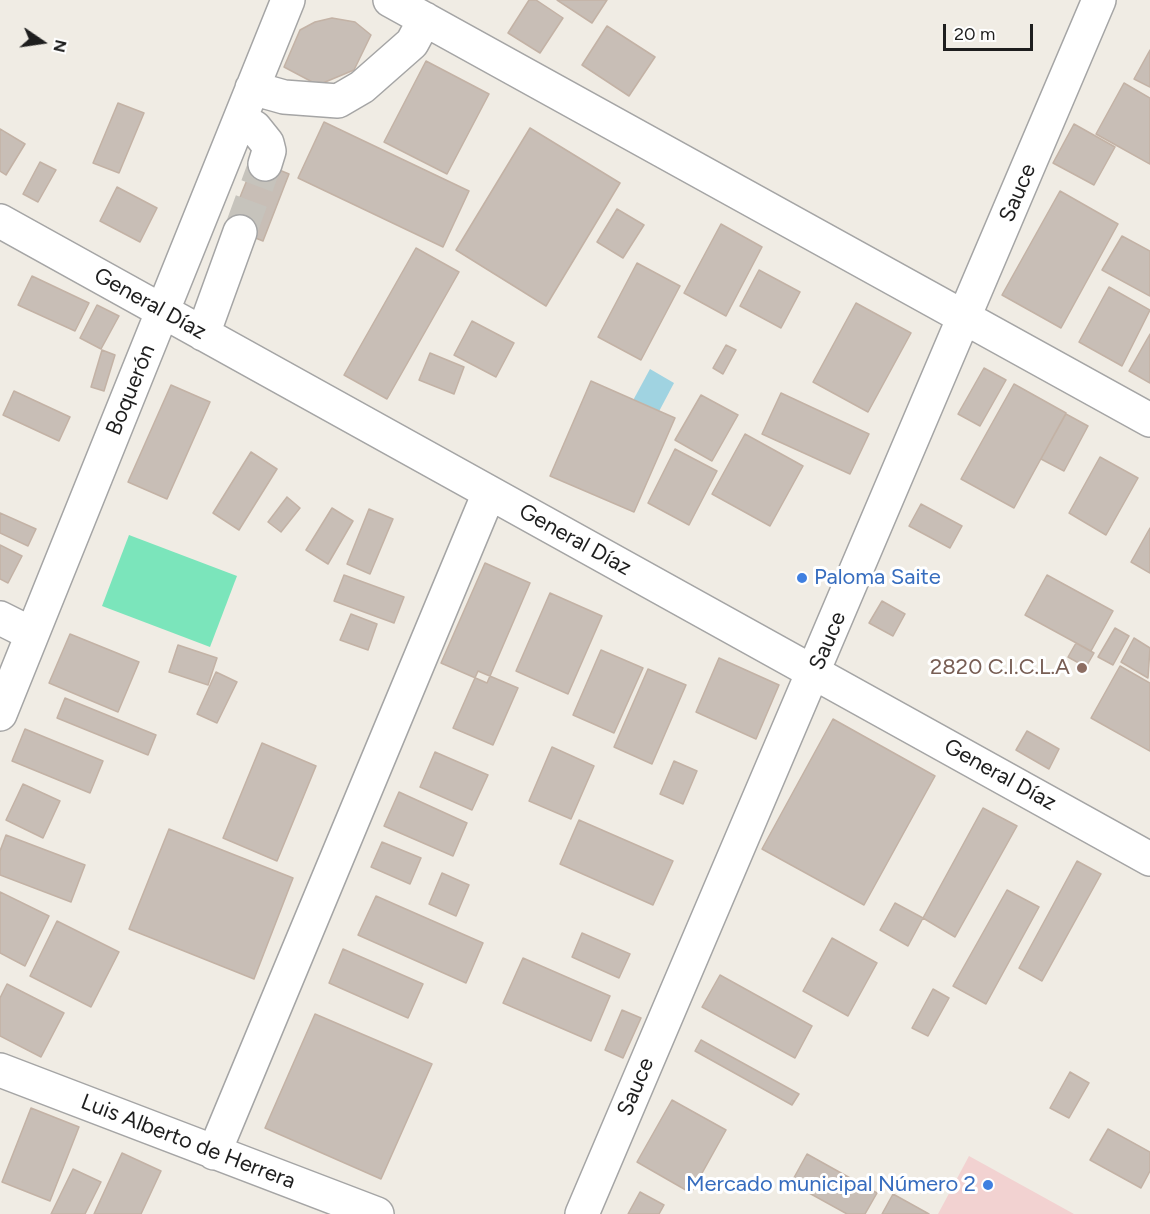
<!DOCTYPE html>
<meta charset="utf-8">
<style>
body{margin:0}
#map{position:relative;width:1150px;height:1214px;overflow:hidden;background:#f0ece4;font-family:Figtree,sans-serif}
canvas{display:block}
.north{position:absolute;left:12px;top:12px;width:60px;height:60px;-webkit-text-stroke:4px #fff;paint-order:stroke;rotate:103deg;font-size:16px;font-weight:700;line-height:24px;text-align:center;color:#1e1e1e}
.north::after{content:'';display:block;margin:auto;width:21px;height:27px;background:#1e1e1e;clip-path:polygon(50% 0,100% 100%,50% 72%,0 100%)}
.scale{position:absolute;left:943px;top:24px;width:90px;height:27px;box-sizing:border-box;border:3px solid #1e1e1e;border-top:0;padding-left:8px;font-size:18px;line-height:21px;white-space:nowrap;color:#1e1e1e;-webkit-text-stroke:4px #fff;paint-order:stroke}
</style>
<div id="map">
<canvas width="1150" height="1214"></canvas>
<div class="north">N</div>
<div class="scale">20 m</div>
</div>
<script>
const c = document.querySelector('canvas').getContext('2d');
c.lineJoin = 'round';
function fillPath(path, color) {
  c.fillStyle = color;
  c.fill(path, 'evenodd');
}
function shape(rows) {
  const path = new Path2D();
  for (const r of rows) {
    path.moveTo(r[0], r[1]);
    for (let i = 2; i < r.length; i += 2) path.lineTo(r[i], r[i + 1]);
  }
  return path;
}
function stroke(path, color, width, dash) {
  c.strokeStyle = color;
  c.lineWidth = width;
  c.lineCap = dash ? 'butt' : 'round';
  c.setLineDash(dash || []);
  c.stroke(path);
}
function write(font, color, halo, rows, align = 'center') {
  c.font = font + ' Figtree,sans-serif';
  c.lineWidth = 6;
  c.setLineDash([]);
  c.textBaseline = 'middle';
  c.strokeStyle = halo;
  c.fillStyle = color;
  for (const [text, x, y, turn = 0] of rows) {
    c.save();
    c.translate(x, y);
    c.rotate((+turn || 0) * Math.PI / 180);
    c.textAlign = isNaN(turn) ? turn : align;
    if (halo) c.strokeText(text, 0, 0);
    c.fillText(text, 0, 0);
    c.restore();
  }
}
const commercial = shape([
 [969,1156,1074,1214,938,1214]
]);
const pitch = shape([
 [129,535,237,576,210,647,102,606]
]);
const water = shape([
 [650,369,674,383,655,419,630,406]
]);
const building = shape([
 [529,0,536,0,563,18,540,53,508,33,529,0],
 [557,0,607,0,592,23,557,0],
 [332,18,355,22,371,35,354,70,318,85,284,67,300,30,315,22,332,18],
 [607,26,655,57,629,96,582,65,607,26],
 [1150,50,1150,87,1134,79,1150,50],
 [426,61,489,94,447,174,384,142,426,61],
 [1124,83,1150,98,1150,164,1096,134,1124,83],
 [118,103,144,113,119,173,93,163,118,103],
 [324,122,469,191,443,247,298,178,324,122],
 [1074,124,1115,147,1094,185,1053,163,1074,124],
 [530,128,620,183,546,306,456,250,530,128],
 [0,129,25,144,6,175,0,171,0,129],
 [255,160,289,174,263,241,228,227,255,160],
 [40,162,56,170,38,202,23,194,40,162],
 [117,187,157,208,140,242,100,221,117,187],
 [1060,191,1118,224,1061,328,1002,295,1060,191],
 [617,209,644,225,623,258,597,242,617,209],
 [721,224,762,247,726,316,684,293,721,224],
 [1122,236,1150,251,1150,296,1102,270,1122,236],
 [416,248,459,272,387,399,344,375,416,248],
 [637,263,680,286,641,360,598,337,637,263],
 [759,270,800,292,781,328,740,306,759,270],
 [32,276,89,303,75,331,18,305,32,276],
 [1109,287,1150,310,1122,366,1079,342,1109,287],
 [856,303,911,333,868,412,813,382,856,303],
 [97,305,119,316,101,349,80,338,97,305],
 [472,321,514,343,496,377,454,355,472,321],
 [1150,334,1150,383,1129,371,1150,334],
 [726,345,736,350,723,374,713,368,726,345],
 [102,350,115,355,104,391,91,387,102,350],
 [430,353,464,367,454,394,419,380,430,353],
 [984,368,1006,380,980,426,958,414,984,368],
 [591,381,675,418,634,512,550,476,591,381],
 [1014,384,1066,413,1014,508,961,479,1014,384],
 [171,385,210,402,167,499,128,482,171,385],
 [14,391,70,417,59,441,3,415,14,391],
 [781,393,869,434,850,474,762,434,781,393],
 [701,395,738,415,712,461,675,440,701,395],
 [1066,414,1088,426,1064,471,1041,459,1066,414],
 [745,434,803,466,770,526,712,494,745,434],
 [675,449,717,471,689,525,648,503,675,449],
 [251,452,277,469,239,530,213,513,251,452],
 [1100,457,1138,478,1106,535,1069,513,1100,457],
 [287,497,300,508,281,532,268,522,287,497],
 [921,504,962,526,950,548,909,526,921,504],
 [332,508,353,521,328,564,306,550,332,508],
 [369,509,393,519,370,574,347,564,369,509],
 [0,513,36,529,28,546,0,533,0,513],
 [1150,528,1150,573,1131,562,1150,528],
 [0,545,22,556,8,583,0,579,0,545],
 [485,563,530,583,487,683,441,663,485,563],
 [344,575,404,597,394,623,334,601,344,575],
 [1047,575,1113,611,1091,651,1025,615,1047,575],
 [550,593,602,616,568,694,516,671,550,593],
 [882,601,905,614,893,636,869,623,882,601],
 [351,614,377,624,368,650,340,640,351,614],
 [1115,628,1129,636,1113,665,1098,657,1115,628],
 [70,634,139,662,118,712,49,683,70,634],
 [1134,638,1150,648,1148,678,1121,662,1134,638],
 [1076,643,1094,653,1086,667,1068,657,1076,643],
 [178,645,217,658,208,685,169,672,178,645],
 [601,650,643,668,614,733,573,715,601,650],
 [719,658,779,685,756,739,696,712,719,658],
 [1120,666,1150,683,1150,751,1091,718,1120,666],
 [648,669,686,685,652,764,614,747,648,669],
 [478,671,518,688,493,745,453,728,478,671],
 [216,672,237,682,217,723,197,714,216,672],
 [65,698,156,735,148,755,57,718,65,698],
 [833,719,935,776,864,905,762,849,833,719],
 [25,729,103,761,90,793,12,761,25,729],
 [1027,731,1059,749,1049,769,1016,750,1027,731],
 [262,743,316,766,277,861,223,838,262,743],
 [552,747,594,766,571,819,529,801,552,747],
 [435,752,488,775,472,810,420,787,435,752],
 [674,761,697,771,683,804,660,794,674,761],
 [23,784,60,801,43,838,6,820,23,784],
 [399,792,467,823,453,856,384,826,399,792],
 [983,808,1017,826,955,937,923,918,983,808],
 [579,820,673,861,653,905,560,864,579,820],
 [169,829,293,878,254,979,129,929,169,829],
 [6,835,85,865,71,902,0,875,0,851,6,835],
 [382,842,421,858,410,884,371,867,382,842],
 [1077,861,1101,874,1042,981,1019,968,1077,861],
 [442,873,469,885,456,916,429,904,442,873],
 [1007,890,1039,907,986,1004,953,986,1007,890],
 [0,892,49,916,25,966,0,953,0,892],
 [376,896,483,943,466,983,358,935,376,896],
 [895,903,923,918,908,946,880,930,895,903],
 [57,921,119,952,91,1007,30,976,57,921],
 [582,933,630,954,619,978,572,957,582,933],
 [832,938,877,963,848,1016,803,991,832,938],
 [343,949,423,984,408,1018,329,983,343,949],
 [523,958,610,996,591,1041,503,1003,523,958],
 [720,975,812,1026,795,1058,702,1007,720,975],
 [7,984,64,1013,41,1057,0,1036,0,998,7,984],
 [933,989,949,998,928,1036,912,1028,933,989],
 [622,1010,641,1018,623,1058,605,1050,622,1010],
 [315,1014,432,1064,381,1179,265,1128,315,1014],
 [701,1040,799,1094,792,1105,695,1051,701,1040],
 [1070,1072,1089,1083,1069,1118,1050,1108,1070,1072],
 [672,1100,726,1130,691,1193,637,1162,672,1100],
 [31,1108,79,1127,50,1201,2,1182,31,1108],
 [1108,1129,1150,1152,1150,1171,1141,1188,1090,1160,1108,1129],
 [122,1153,161,1171,141,1214,94,1214,122,1153],
 [807,1154,877,1193,865,1214,847,1214,791,1183,807,1154],
 [73,1169,101,1182,85,1214,51,1214,73,1169],
 [640,1192,664,1205,659,1214,628,1214,640,1192],
 [893,1194,929,1214,882,1214,893,1194]
]);
const minorTunnel = shape([
 [240,232,265,164]
]);
const minor = shape([
 [390,0,1150,420],
 [252,88,284,97,338,101,362,87,412,43,425,19],
 [241,119,255,128,267,143,269,151,265,164],
 [0,221,1150,859],
 [203,334,240,232],
 [0,618,32,634],
 [0,714,288,0],
 [0,1070,377,1214],
 [214,1153,489,493],
 [582,1214,1099,0]
]);
const markers = [
 [802,578,6,"#3f7fe0"],
 [1082,668,6,"#8d6e63"],
 [988,1185,6,"#3f7fe0"]
];
const streetNames = [
 ["Sauce",1018,193,-67],
 ["General Díaz",150,304,29],
 ["Boquerón",131,390,-68],
 ["General Díaz",575,540,29],
 ["Sauce",828,641,-67],
 ["General Díaz",1000,775,29],
 ["Sauce",636,1087,-67],
 ["Luis Alberto de Herrera",188,1142,21]
];
const shopNames = [
 ["Paloma Saite",814,578],
 ["Mercado municipal Número 2",976,1185,"right"]
];
const educationNames = [
 ["2820 C.I.C.L.A",1070,668]
];
fillPath(commercial, '#f2d2d1');
fillPath(pitch, '#7be5bb');
fillPath(water, '#a0d3e1');
fillPath(building, '#c8beb6');
stroke(building, '#c3b2a5', 1.5);
stroke(minorTunnel, '#c6c3bc', 33, [33, 16]);
stroke(minor, '#a5a5a5', 36);
stroke(minor, '#fff', 33);
for (const [x, y, r, color] of markers) {
  const dot = new Path2D();
  dot.arc(x, y, r, 0, 2 * Math.PI);
  c.fillStyle = color;
  c.fill(dot);
  stroke(dot, '#fff', 2);
}
write('22px', '#1e1e1e', '#fff', streetNames);
write('22px', '#366cbe', '#fff', shopNames, 'left');
write('22px', '#785e54', '#fff', educationNames, 'right');
</script>
